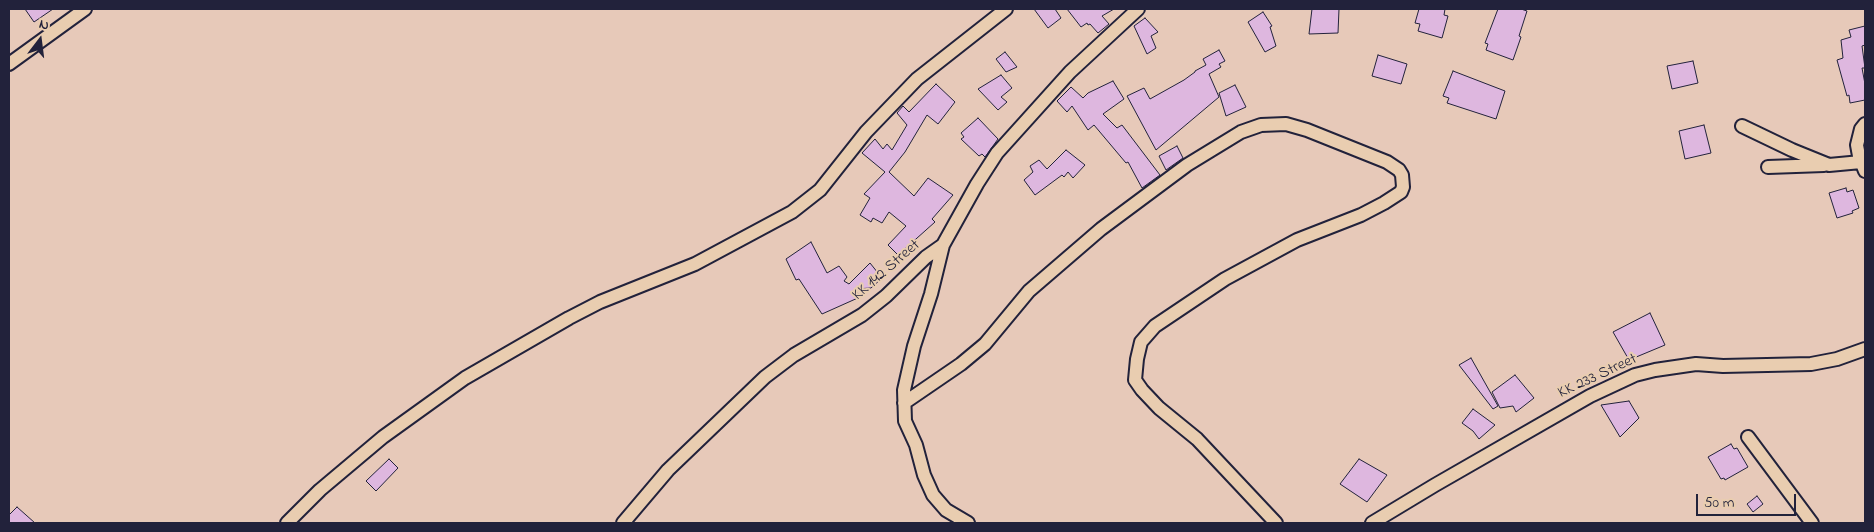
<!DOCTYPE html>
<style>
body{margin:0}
#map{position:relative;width:1874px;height:532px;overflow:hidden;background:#e7c9b9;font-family:"Indie Flower",sans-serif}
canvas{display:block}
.frame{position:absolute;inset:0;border:10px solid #22223b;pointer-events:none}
.north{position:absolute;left:15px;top:15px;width:50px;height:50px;-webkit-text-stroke:4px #e9cdb0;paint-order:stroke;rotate:15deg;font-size:14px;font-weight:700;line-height:20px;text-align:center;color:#22223b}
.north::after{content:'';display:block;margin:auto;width:18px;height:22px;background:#22223b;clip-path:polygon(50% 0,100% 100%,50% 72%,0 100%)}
.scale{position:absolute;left:1696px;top:494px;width:100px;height:22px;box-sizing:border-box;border:2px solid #22223b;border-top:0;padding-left:6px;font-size:15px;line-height:18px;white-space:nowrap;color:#22223b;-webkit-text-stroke:4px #e9cdb0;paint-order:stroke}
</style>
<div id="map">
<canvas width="1874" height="532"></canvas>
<div class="frame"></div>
<div class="north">N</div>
<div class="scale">50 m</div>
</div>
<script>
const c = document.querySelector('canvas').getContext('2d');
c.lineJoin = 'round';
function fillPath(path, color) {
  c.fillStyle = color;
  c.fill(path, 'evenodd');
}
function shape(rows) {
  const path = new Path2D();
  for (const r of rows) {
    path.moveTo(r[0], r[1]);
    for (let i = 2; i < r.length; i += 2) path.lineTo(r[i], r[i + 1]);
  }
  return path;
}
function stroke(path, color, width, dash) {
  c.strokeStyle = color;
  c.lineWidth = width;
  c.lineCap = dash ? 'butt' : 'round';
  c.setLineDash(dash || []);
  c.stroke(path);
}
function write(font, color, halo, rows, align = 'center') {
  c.font = font + ' "Indie Flower",sans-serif';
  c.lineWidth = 4;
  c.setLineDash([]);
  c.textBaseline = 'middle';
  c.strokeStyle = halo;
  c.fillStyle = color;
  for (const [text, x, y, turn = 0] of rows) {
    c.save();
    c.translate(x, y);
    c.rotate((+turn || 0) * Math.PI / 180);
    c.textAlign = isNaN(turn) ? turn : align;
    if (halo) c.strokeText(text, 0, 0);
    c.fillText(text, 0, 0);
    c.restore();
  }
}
const building = shape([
 [25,9,53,9,34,22,25,9],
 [1034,9,1055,9,1061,18,1048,28,1034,9],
 [1067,9,1114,9,1102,16,1109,24,1098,33,1090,24,1088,25,1087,23,1081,27,1067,9],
 [1312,9,1339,9,1338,33,1309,34,1312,9],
 [1419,9,1445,9,1444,15,1448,16,1442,38,1418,31,1420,24,1415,23,1419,9],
 [1498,9,1521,9,1527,11,1519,36,1521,37,1513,60,1486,50,1488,44,1485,43,1498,9],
 [1263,12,1272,26,1270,27,1276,46,1265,52,1248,22,1263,12],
 [1145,18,1158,32,1151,36,1156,48,1147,54,1134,26,1145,18],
 [1865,26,1865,45,1862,46,1865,68,1862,68,1865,84,1865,100,1850,103,1849,95,1847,96,1837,60,1843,58,1841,40,1851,37,1849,30,1865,26],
 [1219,50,1225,61,1219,64,1221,67,1209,74,1219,97,1156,150,1127,96,1144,88,1150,99,1184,80,1195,72,1195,71,1206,65,1203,59,1219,50],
 [1005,52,1017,67,1006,72,996,59,1005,52],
 [1378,55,1407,64,1401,84,1372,76,1378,55],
 [1693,61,1698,83,1672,89,1667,66,1693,61],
 [1453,71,1505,91,1496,119,1447,103,1449,98,1443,96,1453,71],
 [1001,75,1012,88,1001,97,1007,102,998,110,978,89,1001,75],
 [1113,81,1124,99,1103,114,1117,128,1122,125,1160,175,1142,188,1128,162,1126,163,1094,125,1088,130,1072,106,1067,112,1057,101,1071,87,1083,98,1088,93,1113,81],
 [936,84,955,102,938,124,927,115,905,152,889,172,914,196,928,178,953,195,932,219,935,222,898,255,888,245,906,226,889,212,882,223,873,218,871,222,860,215,870,198,864,194,885,172,862,153,875,139,883,149,887,144,892,150,907,125,897,113,903,106,909,112,936,84],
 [1235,85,1246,107,1226,116,1219,93,1235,85],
 [978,118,998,139,985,157,982,154,979,156,961,139,964,137,961,133,978,118],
 [1704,125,1711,153,1685,159,1679,131,1704,125],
 [1177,146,1183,158,1166,170,1159,156,1177,146],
 [1066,150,1085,165,1073,178,1068,172,1064,177,1062,175,1035,195,1024,180,1033,172,1030,166,1039,160,1047,169,1066,150],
 [1846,188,1847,192,1853,190,1859,208,1852,211,1853,213,1837,218,1829,193,1846,188],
 [811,242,827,273,839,266,847,277,844,281,849,284,870,263,882,278,871,288,855,289,860,297,822,314,799,279,796,280,786,259,811,242],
 [1650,313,1665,345,1629,360,1613,332,1650,313],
 [1471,358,1498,406,1493,409,1459,365,1471,358],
 [1515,375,1534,398,1516,412,1513,406,1500,408,1492,392,1515,375],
 [1629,401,1639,418,1620,437,1601,405,1629,401],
 [1473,409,1495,425,1479,439,1473,431,1462,423,1473,409],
 [1731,444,1734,449,1737,448,1748,467,1725,480,1724,478,1721,479,1708,457,1731,444],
 [389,459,398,468,376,491,366,481,389,459],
 [1359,459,1387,475,1367,502,1340,484,1359,459],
 [1757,496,1763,504,1753,512,1747,504,1757,496],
 [17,507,35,523,9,523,9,515,17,507]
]);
const minor = shape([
 [9,64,85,9],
 [1865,124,1861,129,1857,145,1859,156,1865,171],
 [1742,126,1792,150,1829,165,1861,162],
 [1768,167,1824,165],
 [943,245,931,294,914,346,904,390,905,421,916,445,924,475,933,495,946,510,968,523],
 [904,403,961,364,985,344,1029,291,1101,229,1187,165,1241,132,1261,125,1286,124,1307,130,1387,162,1399,170,1402,175,1403,187,1401,192,1384,203,1361,215,1297,240,1225,279,1155,326,1141,342,1137,359,1135,380,1142,390,1159,408,1197,439,1276,523],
 [1748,437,1812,523],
 [287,523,320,490,383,437,465,378,569,318,600,302,695,264,792,212,820,190,866,132,917,79,1006,9],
 [623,523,668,470,765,377,794,355,862,315,886,296,926,257,943,245,977,184,997,153,1070,72,1138,9],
 [1372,523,1435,485,1590,396,1635,375,1655,370,1696,364,1723,366,1811,364,1837,359,1865,349]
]);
const streetNames = [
 ["KK 142 Street",887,271,-41],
 ["KK 233 Street",1598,377,-25]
];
fillPath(building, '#deb7df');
stroke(building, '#22223b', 1);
stroke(minor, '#22223b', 16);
stroke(minor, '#e9cdb0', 12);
write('16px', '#22223b', '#e9cdb0', streetNames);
</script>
